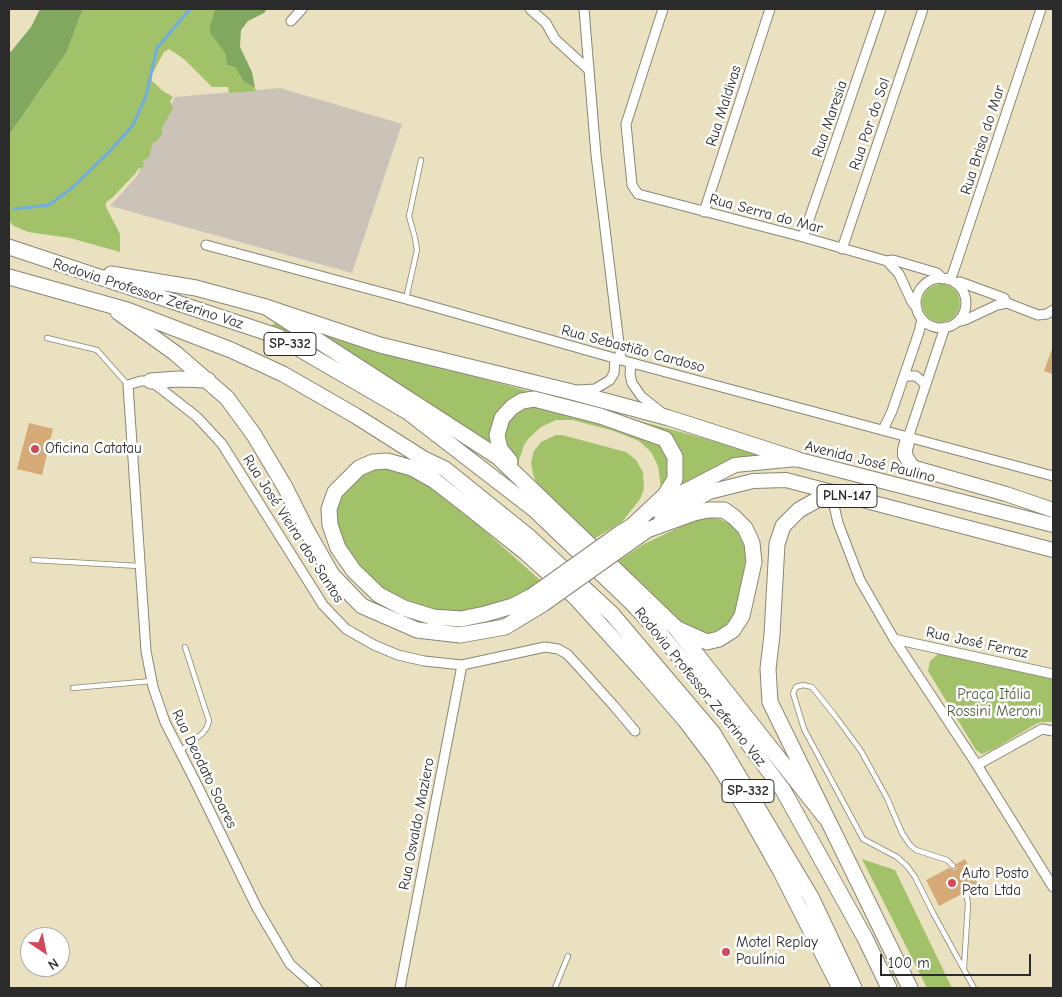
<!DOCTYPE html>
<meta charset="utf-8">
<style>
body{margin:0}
#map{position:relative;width:1062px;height:997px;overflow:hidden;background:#e9e1bf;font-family:"Comic Neue",sans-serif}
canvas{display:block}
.frame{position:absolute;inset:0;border:10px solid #2b2b2b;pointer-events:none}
.north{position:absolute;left:20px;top:927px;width:50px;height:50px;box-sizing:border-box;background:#fff;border:1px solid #aaa;border-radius:50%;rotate:146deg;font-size:14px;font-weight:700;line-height:20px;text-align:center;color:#2b2b2b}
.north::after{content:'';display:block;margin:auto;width:18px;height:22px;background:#d1495b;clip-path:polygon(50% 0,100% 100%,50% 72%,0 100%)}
.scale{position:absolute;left:880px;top:954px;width:151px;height:22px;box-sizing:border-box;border:2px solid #2b2b2b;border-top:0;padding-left:6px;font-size:15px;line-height:18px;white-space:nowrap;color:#2b2b2b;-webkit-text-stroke:4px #fff;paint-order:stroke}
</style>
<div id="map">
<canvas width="1062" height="997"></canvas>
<div class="frame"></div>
<div class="north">N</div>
<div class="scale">100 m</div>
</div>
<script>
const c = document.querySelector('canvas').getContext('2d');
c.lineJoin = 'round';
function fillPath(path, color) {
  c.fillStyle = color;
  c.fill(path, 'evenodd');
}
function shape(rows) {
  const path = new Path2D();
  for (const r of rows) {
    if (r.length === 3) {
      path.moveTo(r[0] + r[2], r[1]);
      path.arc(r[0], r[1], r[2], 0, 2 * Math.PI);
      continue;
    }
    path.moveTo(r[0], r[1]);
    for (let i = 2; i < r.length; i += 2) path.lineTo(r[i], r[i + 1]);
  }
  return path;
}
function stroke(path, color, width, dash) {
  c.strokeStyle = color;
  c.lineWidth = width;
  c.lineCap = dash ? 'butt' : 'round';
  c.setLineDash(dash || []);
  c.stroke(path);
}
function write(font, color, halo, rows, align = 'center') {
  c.font = font + ' "Comic Neue",sans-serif';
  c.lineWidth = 5;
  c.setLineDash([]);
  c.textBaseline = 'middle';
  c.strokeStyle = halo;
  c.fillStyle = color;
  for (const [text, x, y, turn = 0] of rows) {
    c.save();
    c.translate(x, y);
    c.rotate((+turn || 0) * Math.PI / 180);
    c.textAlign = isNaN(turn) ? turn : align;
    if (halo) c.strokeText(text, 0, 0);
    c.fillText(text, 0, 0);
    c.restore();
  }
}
const industrial = shape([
 [280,88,402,124,352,273,110,206,137,176,175,97]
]);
const green = shape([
 [83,9,215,9,210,25,210,33,225,53,227,65,235,67,243,81,255,88,256,91,229,93,228,87,212,87,184,59,169,49,164,52,151,76,152,81,163,91,173,97,170,101,173,108,162,128,162,134,157,141,153,143,149,157,143,161,144,167,138,169,135,174,112,198,106,202,106,207,120,234,120,252,70,238,28,232,14,226,9,221,9,135,66,53],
 [941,303,19],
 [278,322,413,360,766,455,675,492,661,489,658,466,651,452,639,441,614,431,573,420,556,420,541,427,529,438,524,445,519,460,519,468,522,484,415,408,327,355,271,328,272,325],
 [556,435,562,435,626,452,636,460,643,472,644,489,640,499,622,522,592,540,541,494,533,474,531,462,534,451,541,442],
 [381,468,406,469,467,515,540,580,519,597,493,608,451,613,422,608,383,590,363,573,343,543,336,523,338,505,346,489,352,482,365,473],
 [706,517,720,519,733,526,738,530,747,549,739,607,731,620,725,626,711,633,704,634,690,634,614,564,644,544,699,518],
 [938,654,947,654,1053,678,1053,722,1041,722,1036,724,994,749,982,754,976,750,928,671,930,661],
 [862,859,895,870,952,988,927,988]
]);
const forest = shape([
 [40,9,83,9,66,53,9,135,9,54,31,27],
 [215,9,267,9,264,13,248,21,241,30,240,47,252,72,255,88,243,81,235,67,227,65,225,53,210,33,210,25]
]);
const stream = shape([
 [14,209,49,205,73,187,110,151,133,125,146,96,157,48,190,9]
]);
const building = shape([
 [1052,349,1053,349,1053,374,1044,371],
 [29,423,53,429,42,475,17,469],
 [965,859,979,886,970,891,967,888,964,889,962,894,939,906,926,880,949,868,954,870,957,868,956,864]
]);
const service = shape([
 [406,299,417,250,415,238,409,216,421,160],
 [47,338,97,350,128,385],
 [33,560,139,566],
 [73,688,152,681],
 [180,751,203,733,207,727,209,721,185,647],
 [953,866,947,860,916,850,910,845,902,833,887,798,861,751,836,717,812,687,803,685,796,687,793,693,804,729,863,839,897,857,907,866,915,877,933,913,974,988],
 [964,968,968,904,966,892],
 [555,988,568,956]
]);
const minor = shape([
 [530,9,546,23,555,39,589,70],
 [584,9,596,155,621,360],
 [663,9,626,124,632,185,638,194,803,237,887,261,893,260,937,273,943,279],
 [291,21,302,9],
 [704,212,770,9],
 [803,237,881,9],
 [206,245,406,299,621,360,1053,476],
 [842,249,923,9],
 [887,261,899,274,912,302,917,308],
 [941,303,25],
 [949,280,953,273,1041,9],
 [955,283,960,282,1004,298,1007,303,1038,315,1047,314,1053,310],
 [957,322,965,320,997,305,1007,303],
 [631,363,630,374,632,383,641,396,661,412],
 [904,376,916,376,926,385],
 [578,390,595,389,610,380,614,373,615,359],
 [883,430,892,411,919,332,922,319],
 [908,438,945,327],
 [831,492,838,523,860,580,894,639,977,765,1053,887],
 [894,639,1053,674],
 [977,765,1042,729,1053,731],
 [317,988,290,964,257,908,198,787,165,722,153,687,146,651,128,385,141,381,151,381,197,417,222,444,323,605,346,629,374,645,398,655,424,661,462,665,545,647,558,649,567,654,580,668,614,706,635,731],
 [400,988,462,665]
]);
const primary = shape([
 [908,438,905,450,905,455,911,465,915,468,1006,494,1053,510],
 [655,510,683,492,735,465,796,459,1053,525],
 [661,521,709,492,753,481,786,480,1053,550]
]);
const motorway = shape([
 [9,247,277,336,408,412,535,510,630,601,658,631,727,715,783,790,865,938,889,988],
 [111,274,196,288,266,307,380,345,568,391,669,418,796,459],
 [9,277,127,310,231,350,283,374,356,416,424,459,445,469,527,535,612,614,713,733,811,897,854,988],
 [266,307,498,457,675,627,825,817],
 [118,312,175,353,227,398,254,435,285,487,307,531,332,575,362,606,417,630,460,635,505,627,543,604],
 [151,381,178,379,208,380],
 [510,461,500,449,497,435,502,418,512,407,522,401,534,399,600,416,665,439,675,457,675,479,665,495,632,526,619,534],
 [831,492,799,510,783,526,777,544,772,635,768,669,770,702,910,988],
 [626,545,647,530,694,513,709,510,724,510,734,517,745,528,752,543,754,562,742,616,733,630,719,639,707,642,678,629],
 [532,596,513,606,485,614,461,619,433,617,404,608,379,595,354,571,338,548,330,525,329,509,335,492,359,468,373,462,387,461,412,468,435,481,466,505,525,552,576,598,646,675,685,720,716,761,744,806,780,870,840,988]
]);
const motorwayBridge = shape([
 [532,596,619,534],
 [543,604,626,545]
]);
const markers = [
 [35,449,5,"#d1495b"],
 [952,883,5,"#d1495b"],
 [726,952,5,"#d1495b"]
];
const shields = [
 [290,344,52],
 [847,496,60],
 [748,791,52]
];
const shieldNames = [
 ["SP-332",290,344],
 ["PLN-147",847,496],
 ["SP-332",748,791]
];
const streetNames = [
 ["Rua Maldivas",724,106,-72],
 ["Rua Maresia",830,119,-71],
 ["Rua Por do Sol",870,124,-71],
 ["Rua Brisa do Mar",983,140,-72],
 ["Rua Serra do Mar",766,214,15],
 ["Rodovia Professor Zeferino Vaz",148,294,18],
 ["Rua Sebastião Cardoso",633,349,15],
 ["Avenida José Paulino",870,462,14],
 ["Rua José Vieira dos Santos",293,529,57],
 ["Rua José Ferraz",977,643,12],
 ["Rodovia Professor Zeferino Vaz",700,687,51],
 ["Rua Deodato Soares",204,769,64],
 ["Rua Osvaldo Maziero",417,824,-79]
];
const poiNames = [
 ["Oficina Catatau",45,449],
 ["Auto Posto",962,874],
 ["Peta Ltda",962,891],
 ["Motel Replay",736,943],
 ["Paulínia",736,960]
];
const parkNames = [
 ["Praça Itália",994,695],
 ["Rossini Meroni",994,712]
];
fillPath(industrial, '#cbc2b8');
fillPath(green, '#a2c26a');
fillPath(forest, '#81a85e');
stroke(stream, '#71ade2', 3);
fillPath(building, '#d5aa77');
stroke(service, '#8a8675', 6);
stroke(minor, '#8a8675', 11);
stroke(primary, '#8a8675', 16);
stroke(motorway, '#8a8675', 17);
stroke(service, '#fff', 4.5);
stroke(minor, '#fff', 9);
stroke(primary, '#fff', 14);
stroke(motorway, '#fff', 15);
stroke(motorwayBridge, '#8a8675', 17, []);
stroke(motorwayBridge, '#fff', 15);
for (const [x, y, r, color] of markers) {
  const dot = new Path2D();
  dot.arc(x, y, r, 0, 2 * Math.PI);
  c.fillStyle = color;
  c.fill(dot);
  stroke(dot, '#fff', 2);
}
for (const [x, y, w] of shields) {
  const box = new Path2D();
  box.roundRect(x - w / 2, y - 11.5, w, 23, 4);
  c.fillStyle = '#fff';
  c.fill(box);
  stroke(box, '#2b2b2b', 1);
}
write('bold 14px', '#2b2b2b', null, shieldNames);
write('15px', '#2b2b2b', '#fff', streetNames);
write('15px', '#2b2b2b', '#fff', poiNames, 'left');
write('15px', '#556041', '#fff', parkNames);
</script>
